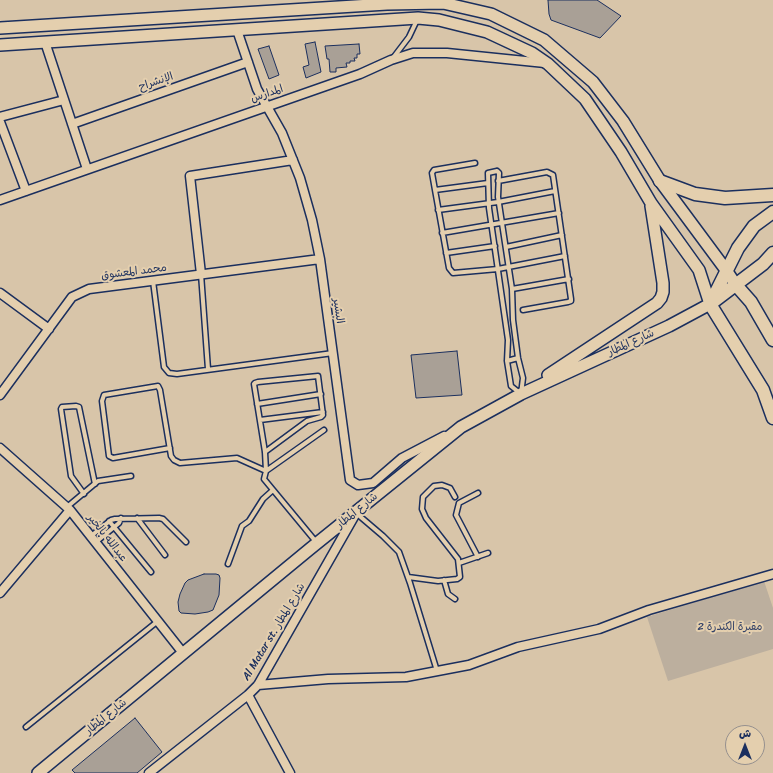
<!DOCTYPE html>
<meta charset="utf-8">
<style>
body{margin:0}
#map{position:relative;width:773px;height:773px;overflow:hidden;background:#d8c5a9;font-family:Sriracha,"Playpen Sans Arabic",sans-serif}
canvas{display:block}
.north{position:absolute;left:725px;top:725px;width:40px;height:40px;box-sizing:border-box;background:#e4cfae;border:1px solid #948f8e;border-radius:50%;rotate:0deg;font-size:11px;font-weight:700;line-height:16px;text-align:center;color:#1b2f5e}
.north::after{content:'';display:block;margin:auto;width:14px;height:18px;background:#1b2f5e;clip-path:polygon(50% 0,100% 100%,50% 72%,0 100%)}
</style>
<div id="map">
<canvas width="773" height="773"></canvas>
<div class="north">ش</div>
</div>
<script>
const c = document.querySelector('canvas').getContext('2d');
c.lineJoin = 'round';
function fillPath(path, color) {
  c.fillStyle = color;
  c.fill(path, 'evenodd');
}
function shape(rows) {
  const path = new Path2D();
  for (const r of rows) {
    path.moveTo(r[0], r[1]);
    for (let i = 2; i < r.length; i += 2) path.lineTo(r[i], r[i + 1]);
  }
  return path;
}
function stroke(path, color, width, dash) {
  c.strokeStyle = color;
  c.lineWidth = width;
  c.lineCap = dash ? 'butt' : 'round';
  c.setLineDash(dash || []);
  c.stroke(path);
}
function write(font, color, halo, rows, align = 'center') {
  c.font = font + ' Sriracha,"Playpen Sans Arabic",sans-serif';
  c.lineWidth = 4;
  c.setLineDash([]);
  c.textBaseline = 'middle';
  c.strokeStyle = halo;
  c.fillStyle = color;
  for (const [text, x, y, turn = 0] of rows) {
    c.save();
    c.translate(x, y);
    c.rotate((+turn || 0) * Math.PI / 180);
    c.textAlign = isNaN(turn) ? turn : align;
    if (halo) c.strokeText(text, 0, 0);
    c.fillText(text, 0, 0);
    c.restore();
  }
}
const green = shape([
 [764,581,773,608,773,649,668,681,647,617]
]);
const building = shape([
 [548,0,597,0,621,16,600,38,551,20,549,14,548,0],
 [315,42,321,72,306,78,303,67,309,65,305,44,315,42],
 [359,44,360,54,357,54,357,58,354,58,355,61,350,61,350,63,346,63,347,67,336,68,336,72,330,72,329,59,327,59,325,46,359,44],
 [269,46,279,75,269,79,258,49,269,46],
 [457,351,462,395,416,398,411,355,457,351],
 [204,574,216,574,219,575,220,578,219,595,213,610,208,612,195,614,181,613,179,611,178,602,180,594,185,583,188,580,204,574],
 [135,718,162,752,137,773,75,773,72,770,135,718]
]);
const service = shape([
 [393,58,409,37,417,20],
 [475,163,434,170,432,173,435,190,488,183],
 [497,171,499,173,498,197,512,289,513,320,518,358,523,378,521,394,511,386,507,361,508,340,489,208,488,173,497,171],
 [498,181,547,172,553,175,571,299,571,301,568,302,523,310],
 [435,190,449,268,453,273,498,269,565,256],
 [438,210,498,202,555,191],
 [442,233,559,213],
 [506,247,562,235],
 [446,253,495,246],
 [201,274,208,369],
 [153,281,164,367,169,373,177,374,333,353],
 [512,289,569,279],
 [507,361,518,358],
 [257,404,321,394],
 [260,420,323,412],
 [170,448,113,458,109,456,102,401,104,395,158,386,160,390,171,456,174,460,180,463,237,458,266,471,324,430],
 [265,452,307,421,321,417,323,415,318,376,258,382,255,383,254,384,265,452,266,471,264,479,317,543],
 [84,494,71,476,61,409,62,407,76,406,79,407,95,484],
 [67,507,98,481,131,476],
 [356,513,383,536,399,552,410,583,437,671],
 [137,518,165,555],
 [109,521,151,572],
 [91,536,111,520,115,519,159,518,163,519,186,542],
 [96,542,119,523,121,518],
 [478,557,456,515,459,503,478,493],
 [459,563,488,553],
 [228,564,242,526,249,521,263,499,273,490],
 [408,577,438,581,457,579,460,577,458,559,426,518,422,509,423,497,434,486,442,485,450,488,455,497],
 [444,580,448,594,455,599],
 [26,727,158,621]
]);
const minor = shape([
 [237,30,257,89,282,133,300,178,312,220,320,259,350,480,358,485,373,483,402,458,444,436],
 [45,42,87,169],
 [0,117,64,100],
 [0,122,26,191],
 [72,124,248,62],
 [0,200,360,74,391,60,413,53,447,53,545,63],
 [201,274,190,176,293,160],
 [0,293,49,329],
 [0,395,72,297,89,289,320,259],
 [0,448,70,510,183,653],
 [0,593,70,510],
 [258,685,328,679,406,677,469,665,518,647,599,629,649,610,773,574],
 [248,695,290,773],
 [149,773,248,695,258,685,355,515]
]);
const secondary = shape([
 [0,28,387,4,443,3,491,14,544,40,593,82,623,121,660,181,726,270,736,285],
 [0,45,418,18,439,20,487,32,532,53,548,64,585,99,621,152,651,203,699,270,710,304,669,326,521,394,461,427,311,548,38,773],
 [548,375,657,303,661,298,663,292,663,283,651,206]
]);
const primary = shape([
 [660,181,695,194,725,198,773,195],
 [736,285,751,302,773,340],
 [713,302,763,264,773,253],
 [710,304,763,390,773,418],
 [710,304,738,248,754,226,773,212]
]);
const streetNames = [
 ["الإنشراح",156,82,-19],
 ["المدارس",267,94,-19],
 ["محمد المعشوق",134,272,-7],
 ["البشير",338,311,82],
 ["شارع المطار",631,343,-24],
 ["شارع المطار",357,511,-39],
 ["عبدالله بالخير",107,538,52],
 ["Al Matar st. شارع المطار",274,632,-59],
 ["شارع المطار",106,717,-39]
];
const parkNames = [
 ["مقبرة الكندرة 2",730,627]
];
fillPath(green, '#bcaf9e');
fillPath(building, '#a9a096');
stroke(building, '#1b2f5e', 1);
stroke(service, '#1b2f5e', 7);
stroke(minor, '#1b2f5e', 11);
stroke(secondary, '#1b2f5e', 14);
stroke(primary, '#1b2f5e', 15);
stroke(service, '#e4cfae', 4);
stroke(minor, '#e4cfae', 8);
stroke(secondary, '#e4cfae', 11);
stroke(primary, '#e4cfae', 12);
write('11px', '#1b2f5e', '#e4cfae', streetNames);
write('11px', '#334268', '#e4cfae', parkNames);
</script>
